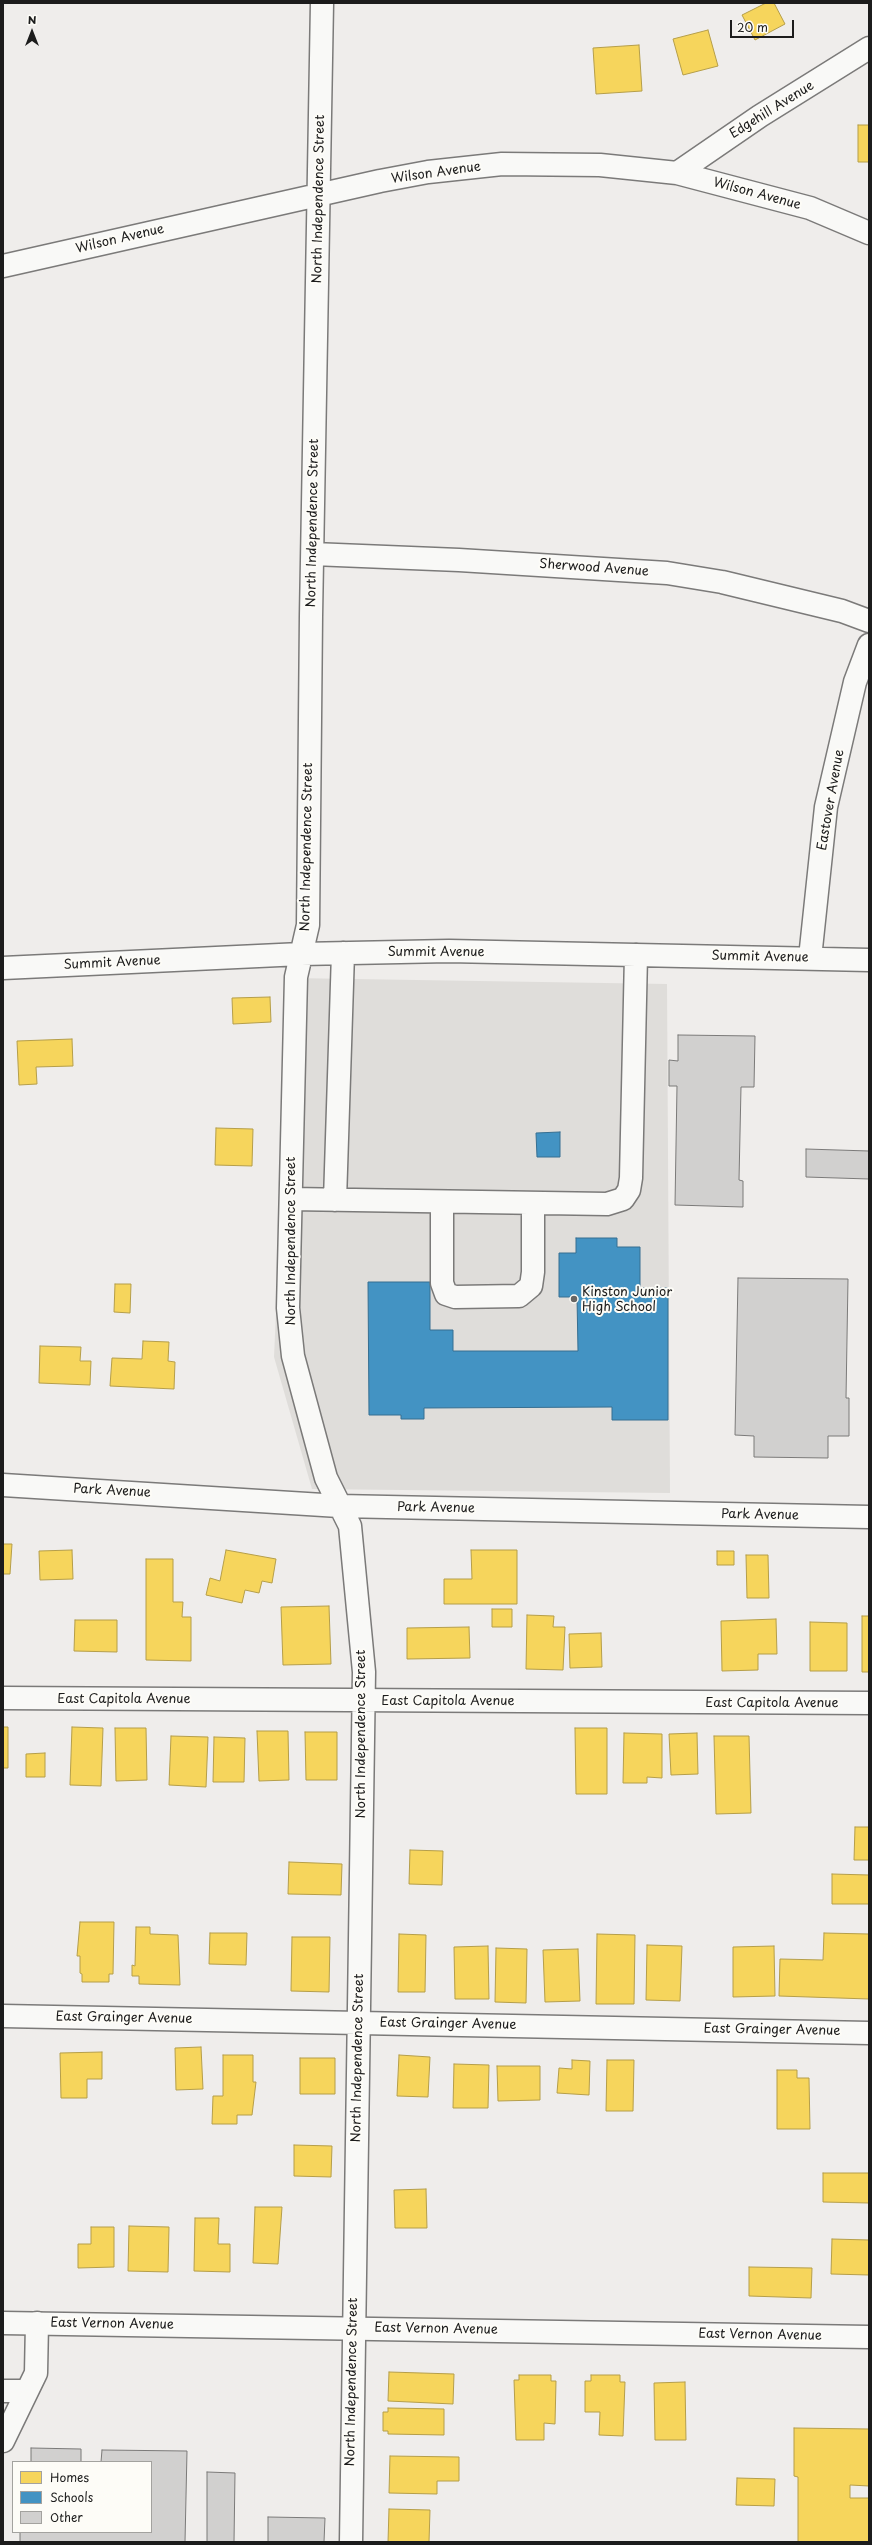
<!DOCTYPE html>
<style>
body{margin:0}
#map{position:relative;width:872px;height:2545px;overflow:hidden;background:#efedeb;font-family:"Playpen Sans",sans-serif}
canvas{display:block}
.frame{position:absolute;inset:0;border:4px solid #1c1c1c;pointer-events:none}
.legend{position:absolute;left:12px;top:2461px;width:140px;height:72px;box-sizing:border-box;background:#fdfcf7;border:1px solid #a3a29f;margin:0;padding:5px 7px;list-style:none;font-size:12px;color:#1c1c1c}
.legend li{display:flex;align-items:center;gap:8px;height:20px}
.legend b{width:20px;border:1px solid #a3a29f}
.north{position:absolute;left:12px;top:12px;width:40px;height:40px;-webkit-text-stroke:3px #fdfcf7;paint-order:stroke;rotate:0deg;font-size:11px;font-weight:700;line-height:16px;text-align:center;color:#1c1c1c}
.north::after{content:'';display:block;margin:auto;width:14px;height:18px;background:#1c1c1c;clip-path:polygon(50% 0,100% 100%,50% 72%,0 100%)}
.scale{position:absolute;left:730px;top:20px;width:64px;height:18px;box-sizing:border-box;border:2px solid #1c1c1c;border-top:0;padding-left:5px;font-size:12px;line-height:14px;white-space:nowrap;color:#1c1c1c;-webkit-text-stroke:3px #fdfcf7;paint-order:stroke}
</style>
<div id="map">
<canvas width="872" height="2545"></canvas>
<div class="frame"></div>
<ul class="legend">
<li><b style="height:11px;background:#f6d55c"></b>Homes</li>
<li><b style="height:11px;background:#4393c3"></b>Schools</li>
<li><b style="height:11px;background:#d1d0cf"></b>Other</li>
</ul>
<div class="north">N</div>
<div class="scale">20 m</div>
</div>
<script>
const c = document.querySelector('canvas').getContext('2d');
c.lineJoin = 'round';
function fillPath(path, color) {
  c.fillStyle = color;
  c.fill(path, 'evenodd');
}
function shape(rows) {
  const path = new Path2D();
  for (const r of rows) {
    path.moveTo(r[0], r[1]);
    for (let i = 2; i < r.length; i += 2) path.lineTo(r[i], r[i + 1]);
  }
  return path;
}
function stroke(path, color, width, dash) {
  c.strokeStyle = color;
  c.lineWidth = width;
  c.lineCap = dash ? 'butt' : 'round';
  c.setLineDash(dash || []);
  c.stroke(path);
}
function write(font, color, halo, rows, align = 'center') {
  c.font = font + ' "Playpen Sans",sans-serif';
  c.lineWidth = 4;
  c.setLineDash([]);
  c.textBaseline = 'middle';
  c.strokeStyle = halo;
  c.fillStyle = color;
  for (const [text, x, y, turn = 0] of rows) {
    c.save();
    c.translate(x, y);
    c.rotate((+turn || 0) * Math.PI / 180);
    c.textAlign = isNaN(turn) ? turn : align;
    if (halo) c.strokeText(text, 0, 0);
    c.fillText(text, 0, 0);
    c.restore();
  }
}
const built = shape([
 [291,978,667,984,670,1493,312,1489,274,1357]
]);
const homes = shape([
 [766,3,774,3,785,24,755,40,742,15,766,3],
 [708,30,718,66,683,75,673,39,708,30],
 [639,45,642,91,596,94,593,48,639,45],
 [858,125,869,125,869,162,858,162,858,125],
 [270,997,271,1022,233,1024,232,998,270,997],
 [72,1039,73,1066,36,1067,37,1084,19,1085,17,1041,72,1039],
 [216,1128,253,1129,252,1166,215,1165,216,1128],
 [115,1284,131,1284,130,1313,114,1312,115,1284],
 [143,1341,169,1342,168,1361,175,1362,174,1389,110,1386,112,1358,142,1359,143,1341],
 [40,1346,81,1347,80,1361,91,1361,90,1385,39,1383,40,1346],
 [3,1544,12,1544,10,1574,3,1574,3,1544],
 [72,1550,73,1579,40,1580,39,1551,72,1550],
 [226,1550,276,1559,272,1583,262,1581,259,1593,245,1590,242,1603,206,1595,210,1578,220,1581,226,1550],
 [471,1550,517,1550,517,1604,444,1604,444,1579,472,1579,471,1550],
 [717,1551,734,1551,734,1565,717,1565,717,1551],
 [746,1555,768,1555,769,1598,747,1598,746,1555],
 [146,1559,173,1559,173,1602,183,1602,182,1617,191,1617,191,1661,146,1660,146,1559],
 [329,1606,331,1664,283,1665,281,1607,329,1606],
 [492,1609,512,1609,512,1627,492,1627,492,1609],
 [527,1615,554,1616,553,1627,565,1627,563,1670,526,1669,527,1615],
 [862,1616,869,1616,869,1672,862,1672,862,1616],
 [776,1619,777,1654,758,1654,758,1670,722,1671,721,1621,776,1619],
 [75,1620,117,1620,117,1652,74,1651,75,1620],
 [810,1622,847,1623,847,1671,810,1671,810,1622],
 [469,1627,470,1658,407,1659,407,1628,469,1627],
 [601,1633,602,1667,570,1668,569,1634,601,1633],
 [3,1727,8,1727,8,1768,3,1768,3,1727],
 [72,1727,103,1728,101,1786,70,1785,72,1727],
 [115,1728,146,1728,147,1780,116,1781,115,1728],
 [575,1728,607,1728,607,1794,576,1794,575,1728],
 [257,1731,288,1731,289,1780,259,1781,257,1731],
 [305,1732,337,1732,337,1780,306,1780,305,1732],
 [624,1733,662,1734,662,1778,647,1777,647,1783,623,1783,624,1733],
 [697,1733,698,1774,671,1775,669,1734,697,1733],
 [171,1736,208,1737,206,1787,169,1785,171,1736],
 [714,1736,749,1736,751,1813,716,1814,714,1736],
 [214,1737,245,1738,244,1782,213,1782,214,1737],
 [45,1753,45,1777,26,1777,26,1754,45,1753],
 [855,1827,869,1827,869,1860,854,1860,855,1827],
 [410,1850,443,1851,442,1885,409,1884,410,1850],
 [289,1862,342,1864,341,1895,288,1894,289,1862],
 [832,1874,869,1875,869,1904,832,1904,832,1874],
 [80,1922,114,1922,113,1974,109,1974,109,1982,82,1982,82,1974,80,1973,80,1956,77,1956,80,1922],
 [136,1927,150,1927,150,1934,178,1935,180,1985,139,1984,139,1976,132,1976,132,1965,135,1966,136,1927],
 [210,1933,247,1933,246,1965,209,1964,210,1933],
 [824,1933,869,1934,869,1999,779,1996,780,1959,823,1960,824,1933],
 [399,1934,426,1935,425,1992,398,1992,399,1934],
 [597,1934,635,1935,634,2004,596,2004,597,1934],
 [292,1937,330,1937,329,1992,291,1991,292,1937],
 [647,1945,682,1946,680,2001,646,2000,647,1945],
 [488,1946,489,1999,455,1999,454,1947,488,1946],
 [774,1946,775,1996,733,1997,733,1947,774,1946],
 [496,1948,527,1949,526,2003,495,2002,496,1948],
 [578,1949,580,2001,545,2002,543,1950,578,1949],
 [201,2047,203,2089,176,2090,175,2048,201,2047],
 [102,2052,102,2079,87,2079,87,2098,61,2098,60,2053,102,2052],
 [223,2055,253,2055,253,2082,256,2082,252,2115,237,2115,237,2124,212,2124,213,2096,223,2096,223,2055],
 [399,2055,430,2057,428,2097,397,2096,399,2055],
 [300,2058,335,2058,335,2094,300,2094,300,2058],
 [572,2060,590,2061,589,2095,557,2093,559,2068,572,2069,572,2060],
 [607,2060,634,2060,633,2111,606,2111,607,2060],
 [454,2064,489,2065,488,2108,453,2108,454,2064],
 [497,2066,540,2066,540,2100,498,2101,497,2066],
 [777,2070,797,2070,797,2078,809,2078,810,2129,777,2129,777,2070],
 [294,2145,332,2146,331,2177,294,2176,294,2145],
 [823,2173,869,2173,869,2203,823,2202,823,2173],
 [426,2189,427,2228,395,2228,394,2190,426,2189],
 [255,2207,282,2207,278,2264,253,2263,255,2207],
 [195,2218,219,2218,218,2244,230,2244,230,2272,194,2271,195,2218],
 [129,2226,169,2227,168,2272,128,2271,129,2226],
 [91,2227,114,2227,114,2267,78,2268,78,2244,91,2244,91,2227],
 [832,2239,869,2240,869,2275,831,2274,832,2239],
 [749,2267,812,2268,811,2298,749,2296,749,2267],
 [389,2372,454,2374,453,2404,388,2401,389,2372],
 [519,2375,551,2375,551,2381,556,2381,555,2424,544,2423,544,2440,516,2440,514,2380,519,2380,519,2375],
 [591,2375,620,2375,620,2382,625,2382,623,2436,599,2435,600,2412,585,2412,585,2381,591,2381,591,2375],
 [685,2382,686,2440,655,2440,654,2383,685,2382],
 [388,2408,444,2409,444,2435,388,2434,388,2431,383,2431,383,2412,388,2412,388,2408],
 [794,2428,869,2429,869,2486,850,2485,850,2498,869,2498,869,2542,798,2542,798,2477,794,2476,794,2428],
 [390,2456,459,2457,459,2481,437,2481,437,2494,389,2493,390,2456],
 [737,2478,775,2479,774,2506,736,2505,737,2478],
 [389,2509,430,2510,429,2542,388,2542,389,2509]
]);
const schools = shape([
 [560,1132,560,1157,537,1157,536,1133,560,1132],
 [576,1238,617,1238,617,1247,640,1247,640,1288,668,1288,668,1420,612,1420,612,1407,424,1408,424,1419,401,1419,401,1415,369,1415,368,1282,430,1282,430,1330,453,1330,453,1351,578,1351,577,1297,559,1297,559,1253,576,1253,576,1238]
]);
const building = shape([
 [678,1035,755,1036,754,1087,741,1087,739,1180,743,1181,743,1207,675,1205,677,1086,669,1086,669,1060,678,1061,678,1035],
 [806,1149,869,1151,869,1179,806,1177,806,1149],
 [738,1278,848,1279,846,1398,849,1398,849,1436,828,1436,828,1458,754,1457,754,1436,735,1435,738,1278],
 [31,2448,81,2449,81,2462,31,2462,31,2448],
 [102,2450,187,2451,185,2542,20,2542,20,2532,151,2532,151,2462,101,2462,102,2450],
 [207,2472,235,2473,234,2542,207,2542,207,2472],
 [268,2517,325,2518,324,2542,268,2542,268,2517]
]);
const minor = shape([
 [322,3,311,616,308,925,296,977,288,1308,293,1356,326,1478,350,1526,364,1672,351,2542],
 [677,173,760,116,869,48],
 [3,266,380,181,428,172,502,164,600,165,677,173,810,208,869,233],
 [313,554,459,560,667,573,722,582,842,611,869,621],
 [810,958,826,807,855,682,869,645],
 [3,968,301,954,449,951,869,960],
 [291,1199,607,1204,623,1199,629,1190,631,1178,636,955],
 [335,1200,343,953],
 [442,1202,442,1283,446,1294,455,1297,519,1296,531,1286,533,1272,533,1203],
 [3,1485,339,1506,869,1517],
 [3,1698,869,1703],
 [3,2016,869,2033],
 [3,2391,27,2391],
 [3,2441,36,2373,37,2323]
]);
const major = shape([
 [3,2323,869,2337]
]);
const markers = [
 [574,1299,4,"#666564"]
];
const streetNames = [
 ["Edgehill Avenue",772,110,-32],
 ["Wilson Avenue",436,173,-8],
 ["Wilson Avenue",757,194,15],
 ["North Independence Street",319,199,-89],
 ["Wilson Avenue",120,239,-13],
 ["North Independence Street",313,523,-89],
 ["Sherwood Avenue",594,568,4],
 ["Eastover Avenue",831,800,-80],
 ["North Independence Street",307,847,-89],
 ["Summit Avenue",436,952],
 ["Summit Avenue",760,957,1],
 ["Summit Avenue",112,963,-3],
 ["North Independence Street",291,1241,-90],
 ["Park Avenue",112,1491,3],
 ["Park Avenue",436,1508,1],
 ["Park Avenue",760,1515,1],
 ["East Capitola Avenue",124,1699],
 ["East Capitola Avenue",448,1701],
 ["East Capitola Avenue",772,1703],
 ["North Independence Street",361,1734,-90],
 ["East Grainger Avenue",124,2018,1],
 ["East Grainger Avenue",448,2024,1],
 ["East Grainger Avenue",772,2030,1],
 ["North Independence Street",358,2058,-89],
 ["East Vernon Avenue",112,2324,1],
 ["East Vernon Avenue",436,2329,1],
 ["East Vernon Avenue",760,2335,1],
 ["North Independence Street",352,2382,-89]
];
const poiNames = [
 ["Kinston Junior",582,1292],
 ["High School",582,1307]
];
fillPath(built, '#dfddda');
fillPath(homes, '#f6d55c');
stroke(homes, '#b59e49', 1);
fillPath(schools, '#4393c3');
stroke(schools, '#376f91', 1);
fillPath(building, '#d1d0cf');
stroke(building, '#7b7a79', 1);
stroke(minor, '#7b7a79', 25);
stroke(major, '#7b7a79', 25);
stroke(minor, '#f9f9f7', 22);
stroke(major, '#f9f9f7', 22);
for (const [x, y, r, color] of markers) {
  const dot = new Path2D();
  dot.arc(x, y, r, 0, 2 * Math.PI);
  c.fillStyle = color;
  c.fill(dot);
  stroke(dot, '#fdfcf7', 1.5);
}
write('13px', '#1c1c1c', '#fdfcf7', streetNames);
write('13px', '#1c1c1c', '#fdfcf7', poiNames, 'left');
</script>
